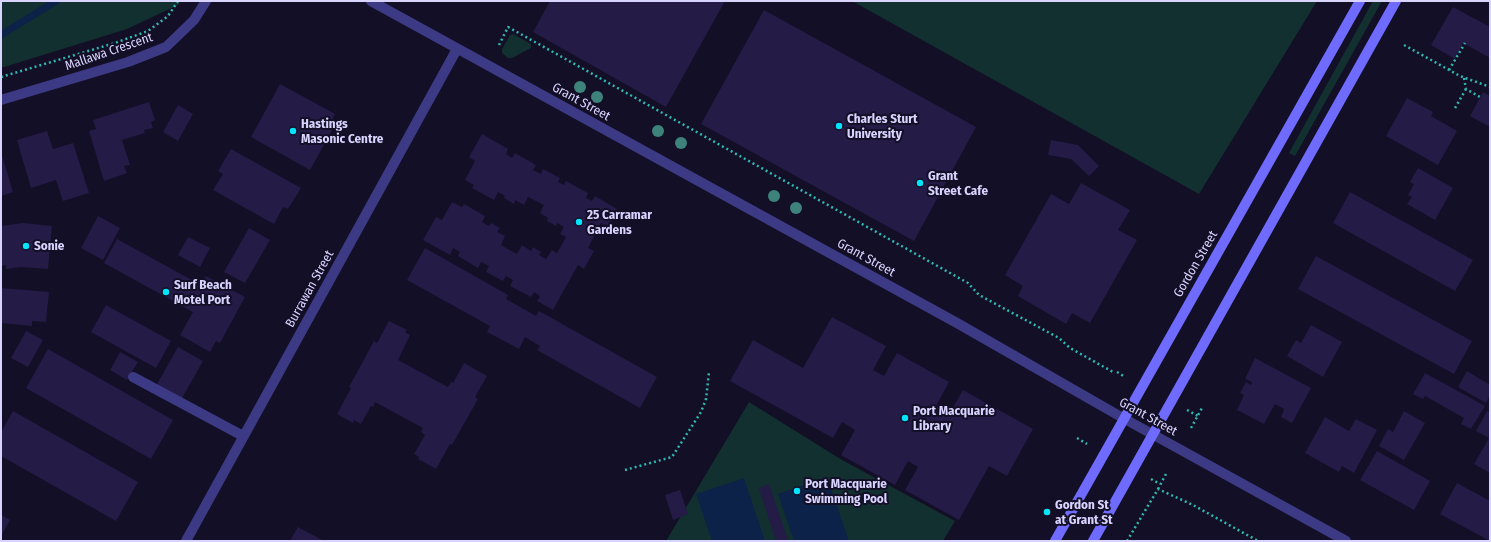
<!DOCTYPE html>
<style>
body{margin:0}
#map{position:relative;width:1491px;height:542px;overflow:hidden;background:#130f26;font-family:"Fira Sans Condensed",sans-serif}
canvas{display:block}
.frame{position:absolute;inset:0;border:2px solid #d9d4ff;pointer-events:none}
</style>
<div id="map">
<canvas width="1491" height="542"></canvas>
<div class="frame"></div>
</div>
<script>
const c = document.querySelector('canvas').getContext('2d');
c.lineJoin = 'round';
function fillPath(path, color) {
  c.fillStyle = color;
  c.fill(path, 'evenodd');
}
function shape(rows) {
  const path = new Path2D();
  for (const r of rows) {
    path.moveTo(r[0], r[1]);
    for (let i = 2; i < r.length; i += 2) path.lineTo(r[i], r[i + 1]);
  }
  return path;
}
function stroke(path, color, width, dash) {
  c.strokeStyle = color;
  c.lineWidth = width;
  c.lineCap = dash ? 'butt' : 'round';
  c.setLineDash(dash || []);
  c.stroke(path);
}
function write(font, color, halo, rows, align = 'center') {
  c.font = font + ' "Fira Sans Condensed",sans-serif';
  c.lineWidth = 4;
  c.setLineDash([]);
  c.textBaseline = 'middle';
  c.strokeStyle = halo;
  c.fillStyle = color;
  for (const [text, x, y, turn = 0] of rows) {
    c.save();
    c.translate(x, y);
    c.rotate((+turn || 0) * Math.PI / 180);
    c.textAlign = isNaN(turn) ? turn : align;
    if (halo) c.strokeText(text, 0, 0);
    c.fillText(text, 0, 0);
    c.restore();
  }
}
const green = shape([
 [1,1,181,1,178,5,127,29,1,68],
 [852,1,1317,1,1199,194],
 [1373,1,1382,1,1295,156,1289,153],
 [513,34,531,44,531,48,512,58,508,58,502,53,502,49,510,35],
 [749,402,842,460,955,521,943,541,666,541]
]);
const water = shape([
 [827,477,849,541,794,541,778,494],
 [744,478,765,541,712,541,696,494]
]);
const stream = shape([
 [1,35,56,1]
]);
const building = shape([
 [550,1,725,1,666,107,533,32],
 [1453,7,1490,27,1490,58,1463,43,1455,59,1431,45],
 [764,10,976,127,914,241,701,124],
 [280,84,335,114,331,122,335,125,310,170,251,137],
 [1483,92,1490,96,1490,127,1470,116],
 [1407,98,1433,112,1431,116,1457,131,1438,165,1386,136],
 [149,102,155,120,151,122,153,128,144,130,145,133,122,140,130,165,124,166,127,173,104,181,89,131,96,129,93,120],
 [178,105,193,114,178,141,163,132],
 [47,131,53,149,73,143,89,193,63,201,56,180,31,188,17,140],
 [482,134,508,149,506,154,512,158,515,153,536,165,533,170,541,174,543,169,560,178,558,182,564,185,566,181,588,193,586,198,592,201,595,196,617,209,608,226,601,223,588,248,594,251,584,269,578,265,553,310,537,301,540,296,534,292,531,297,510,286,513,280,506,276,503,281,486,272,489,266,481,262,478,268,458,256,460,252,453,248,450,255,423,240,436,217,442,220,452,202,462,207,464,204,485,216,482,222,489,226,491,223,500,228,497,232,505,236,501,245,517,254,522,245,531,251,533,247,541,252,539,255,546,259,552,250,557,253,566,237,560,234,564,227,557,223,556,226,547,221,548,218,540,213,544,205,528,197,524,205,515,200,514,204,504,198,505,196,498,192,494,200,472,188,474,185,465,180,475,161,469,157],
 [1051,140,1078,145,1099,166,1089,176,1071,159,1048,155],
 [231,149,301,188,288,209,283,207,274,224,213,190,223,174,218,171],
 [1,152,13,192,1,196],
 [1418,168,1453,188,1435,220,1407,204,1412,197,1408,195,1414,184,1410,182],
 [1081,183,1130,210,1118,230,1137,240,1090,323,1072,313,1066,324,1018,296,1023,286,1005,275,1051,194,1069,204],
 [1350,192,1473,260,1455,291,1333,223],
 [98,216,120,228,103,260,81,248],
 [23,223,52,226,48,269,21,267,6,269,6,265,1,266,1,226],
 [249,228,270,240,245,283,224,272],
 [188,237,210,248,200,267,178,255],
 [117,239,201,285,206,276,245,297,220,343,216,341,210,352,180,335,193,312,104,263],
 [425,248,508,295,506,299,536,316,539,311,657,377,640,408,537,350,540,346,525,337,519,349,487,332,490,326,407,280],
 [1316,256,1472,341,1454,374,1298,289],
 [1,288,49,292,46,322,32,321,32,326,1,323],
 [106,305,171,341,156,368,91,332],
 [832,317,886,346,873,370,884,376,897,353,949,382,936,406,950,413,963,390,1033,429,1007,476,989,466,959,520,905,490,918,467,908,461,895,485,841,455,855,430,842,422,833,438,730,381,753,340,803,368],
 [389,321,407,330,405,332,410,335,398,360,448,387,451,382,453,383,464,363,487,376,475,397,478,399,452,445,450,444,436,469,418,459,419,457,414,454,425,435,421,432,423,428,375,402,373,407,371,406,361,424,354,420,353,423,337,414,351,388,349,387,374,341,377,343],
 [1311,325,1342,342,1323,377,1287,356,1296,340,1301,343],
 [26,331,43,340,28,367,11,358],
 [178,347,203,361,181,400,156,386],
 [48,349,173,420,151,459,26,388],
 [120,352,138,362,127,380,110,370],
 [1255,358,1311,388,1292,423,1281,417,1284,409,1275,404,1264,424,1237,410,1244,395,1240,393,1246,382,1251,385,1252,382,1245,379],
 [1467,371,1490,385,1490,395,1486,403,1458,387],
 [1425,373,1485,406,1471,429,1461,424,1464,418,1425,396,1423,399,1413,394],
 [13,411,138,482,116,521,1,456,1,432],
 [1404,411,1425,423,1404,460,1379,446,1388,429,1393,432],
 [1487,411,1490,413,1490,473,1474,464,1489,438,1476,431],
 [1325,417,1349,431,1356,419,1377,430,1354,473,1342,466,1339,472,1305,453],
 [1377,451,1430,481,1414,510,1360,480],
 [1457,483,1490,501,1490,541,1440,514],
 [769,484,788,540,786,541,776,541,759,488],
 [680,490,688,514,673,520,665,495],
 [1,515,10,520,1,536],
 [298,527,324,541,290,541]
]);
const path = shape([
 [499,45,508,27,968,283,979,295,1059,338,1070,348,1113,372],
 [1404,45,1460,76,1490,87],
 [1449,70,1465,43],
 [1,77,115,43,148,31,168,16,178,1],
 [1464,78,1466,89,1480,97],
 [1455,108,1466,89],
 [1117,372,1125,377],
 [1187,410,1198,416],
 [1191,428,1202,408],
 [1077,438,1087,444],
 [625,470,672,457,701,412,706,399,709,372],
 [1151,479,1160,484],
 [1158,489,1166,474],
 [1127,541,1158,489,1193,505,1258,541]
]);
const lane = shape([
 [133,377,243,436]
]);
const street = shape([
 [371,1,957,323,1123,418,1346,541],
 [1,100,128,62,166,47,194,20,206,1],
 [186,541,457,49]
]);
const secondary = shape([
 [1055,541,1360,1],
 [1093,541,1396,1]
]);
const trees = [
 [580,87],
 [597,97],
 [658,131],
 [681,143],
 [774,196],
 [796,208]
];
const markers = [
 [839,126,4,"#00e5ff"],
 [293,131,4,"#00e5ff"],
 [920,183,4,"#00e5ff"],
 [579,222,4,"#00e5ff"],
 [26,246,4,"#00e5ff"],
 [166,292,4,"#00e5ff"],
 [905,418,4,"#00e5ff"],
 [797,491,4,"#00e5ff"],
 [1047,512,4,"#00e5ff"]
];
const streetNames = [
 ["Mallawa Crescent",109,52,-19],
 ["Grant Street",581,102,29],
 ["Grant Street",866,258,29],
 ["Gordon Street",1196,264,-60],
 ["Burrawan Street",310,289,-61],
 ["Grant Street",1148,417,29]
];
const poiNames = [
 ["Charles Sturt",847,119],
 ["University",847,134],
 ["Hastings",301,124],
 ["Masonic Centre",301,139],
 ["Grant",928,176],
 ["Street Cafe",928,191],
 ["25 Carramar",587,215],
 ["Gardens",587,230],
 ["Sonie",34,246],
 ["Surf Beach",174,285],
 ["Motel Port",174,300],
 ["Port Macquarie",913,411],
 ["Library",913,426],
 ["Port Macquarie",805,484],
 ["Swimming Pool",805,499],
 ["Gordon St",1055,505],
 ["at Grant St",1055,520]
];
fillPath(green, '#12302f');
fillPath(water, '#0c2248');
stroke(stream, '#0c2248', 7);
fillPath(building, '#241b47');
stroke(path, '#2fb8b0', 2.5, [2, 3]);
stroke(lane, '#3d3a85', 10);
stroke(street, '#3d3a85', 10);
stroke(secondary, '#6f6bff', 10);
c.fillStyle = '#3d827b';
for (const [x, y] of trees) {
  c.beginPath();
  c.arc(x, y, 6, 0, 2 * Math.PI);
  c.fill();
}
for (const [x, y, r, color] of markers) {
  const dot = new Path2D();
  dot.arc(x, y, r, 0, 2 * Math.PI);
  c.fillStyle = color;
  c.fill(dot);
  stroke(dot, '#130f26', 1.5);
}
write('13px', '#d9d4ff', '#130f26', streetNames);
write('bold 13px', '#d9d4ff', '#130f26', poiNames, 'left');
</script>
